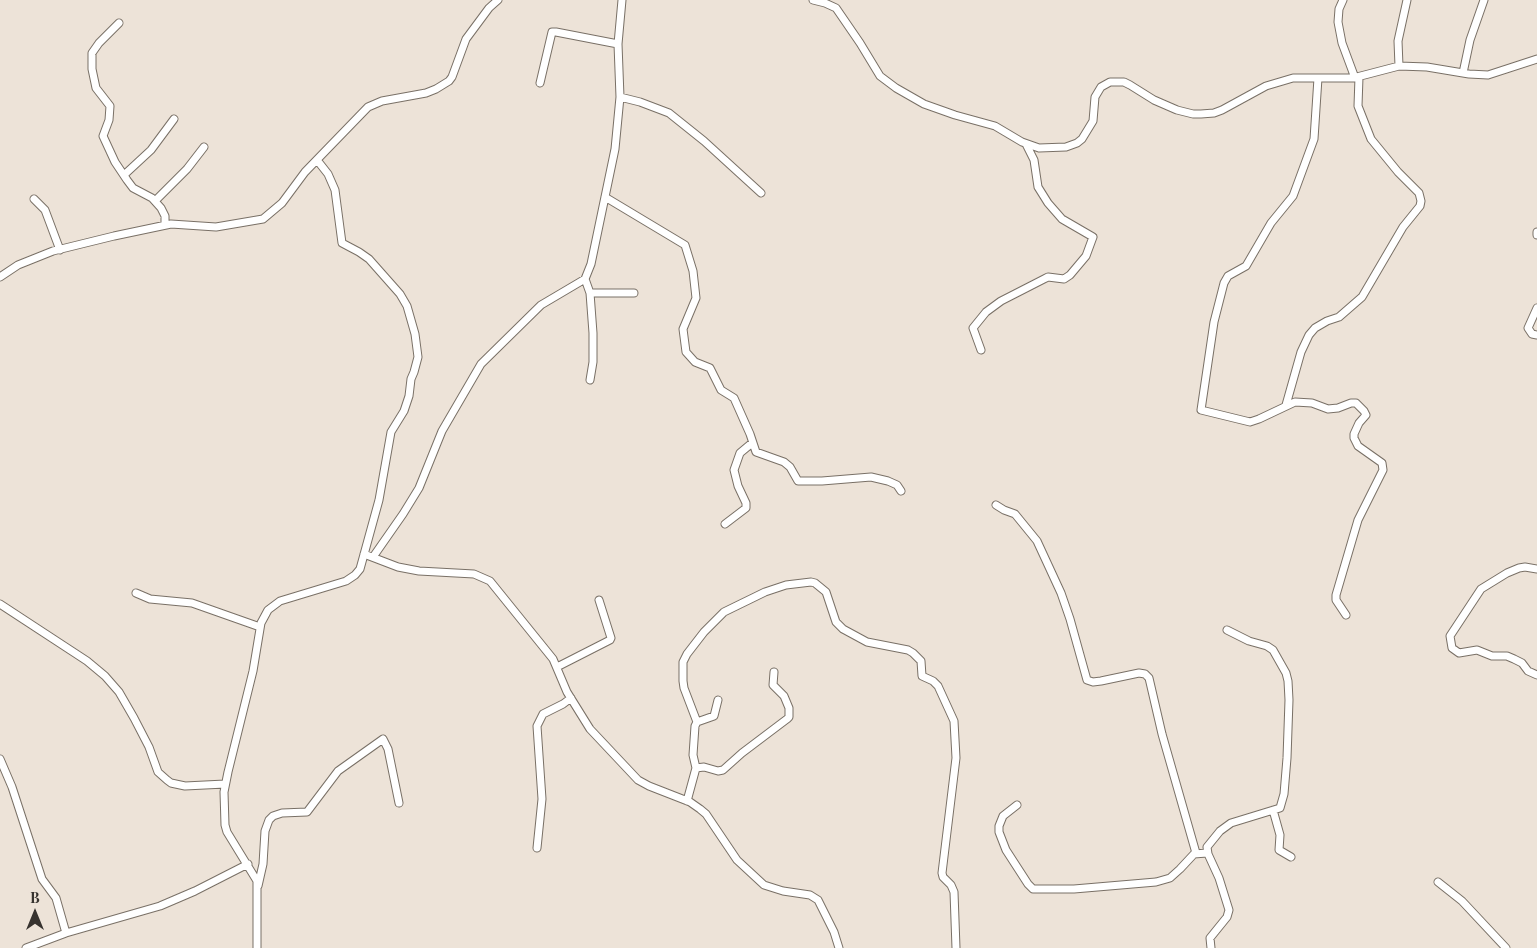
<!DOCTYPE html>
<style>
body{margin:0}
#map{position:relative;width:1537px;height:948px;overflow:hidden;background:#ede3d8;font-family:"Playfair Display",serif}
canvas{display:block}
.north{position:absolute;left:10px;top:888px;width:50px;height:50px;-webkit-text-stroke:4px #ede3d8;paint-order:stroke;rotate:0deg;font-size:14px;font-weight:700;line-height:20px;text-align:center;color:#37332f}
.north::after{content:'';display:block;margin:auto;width:18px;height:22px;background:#37332f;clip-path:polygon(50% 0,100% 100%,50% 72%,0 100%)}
</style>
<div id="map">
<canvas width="1537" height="948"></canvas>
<div class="north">B</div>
</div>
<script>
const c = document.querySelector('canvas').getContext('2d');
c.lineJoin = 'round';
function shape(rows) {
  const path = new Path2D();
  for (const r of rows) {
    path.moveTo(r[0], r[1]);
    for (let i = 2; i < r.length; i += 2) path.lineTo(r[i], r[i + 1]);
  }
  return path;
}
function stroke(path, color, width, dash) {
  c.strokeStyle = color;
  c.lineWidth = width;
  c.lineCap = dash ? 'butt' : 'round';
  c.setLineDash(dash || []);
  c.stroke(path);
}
const minor = shape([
 [813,0,825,3,836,8,860,43,880,76,896,88,924,104,955,115,995,126,1022,142,1039,148,1066,147,1077,143,1082,139,1093,121,1095,97,1101,87,1110,82,1124,82,1130,85,1154,100,1177,110,1193,114,1201,114,1214,113,1222,110,1266,86,1293,78,1353,78,1399,66,1427,67,1469,74,1488,75,1537,59],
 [1343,0,1339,9,1338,22,1342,43,1355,78],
 [119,23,99,43,92,53,92,69,96,88,110,106,109,120,103,136,115,162,127,180,133,188,152,198,161,208,165,216,165,225],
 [1399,66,1398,41,1407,0],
 [1463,73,1470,40,1484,0],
 [1318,78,1314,139,1293,196,1271,223,1246,266,1228,276,1224,283,1214,322,1201,410,1250,422,1259,419,1295,402,1312,403,1328,409,1338,408,1351,403,1356,403,1364,411,1366,415,1359,423,1354,434,1354,438,1358,446,1382,463,1383,470,1358,520,1336,595,1336,600,1346,615],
 [540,83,552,32,556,32,618,44],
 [620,97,640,102,669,113,704,141,761,193],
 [124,175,151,150,174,119],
 [605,197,685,245,693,271,696,298,683,329,686,352,695,362,710,368,721,390,734,398,750,434,756,452,784,462,790,467,798,481,822,481,871,477,888,481,897,485,901,491],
 [34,199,45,210,60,250],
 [155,201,187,169,204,147],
 [1537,232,1537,235],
 [0,277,18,265,53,251,114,236,171,224,216,227,263,219,282,203,305,172,368,107,382,101,426,93,436,89,449,81,452,77,466,39,489,8,498,0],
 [585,279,590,293,593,333,593,362,590,380],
 [590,293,634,293],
 [1537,308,1528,328,1532,334,1537,335],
 [981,350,973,328,986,312,1001,301,1044,279,1048,277,1064,279,1070,275,1086,256,1093,237,1062,219,1048,203,1038,187,1034,160,1026,144],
 [1286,405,1301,352,1309,335,1315,328,1327,321,1339,317,1362,297,1403,227,1420,206,1421,201,1419,193,1398,172,1371,139,1358,106,1359,77],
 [996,505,1004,510,1015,514,1037,541,1061,593,1070,619,1087,680,1093,682,1101,681,1139,673,1145,674,1149,678,1162,734,1196,853],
 [725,524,746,508,746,503,738,486,734,470,740,453,752,443],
 [364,554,398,567,419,571,474,574,490,581,553,659,567,692,590,729,638,780,649,786,690,802,700,809,706,814,737,860,764,885,783,891,810,895,818,900,834,932,839,948],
 [373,557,403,514,419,488,442,431,481,364,541,305,585,279,591,264,615,149,620,97,618,44,622,0],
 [1537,569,1525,567,1519,568,1507,573,1481,589,1450,636,1452,648,1459,653,1477,650,1492,656,1507,656,1514,659,1522,663,1528,671,1537,675],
 [136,593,150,599,192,603,260,627],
 [0,604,87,661,105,676,119,692,134,718,149,747,158,772,167,780,171,783,185,786,225,784],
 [557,667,610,640,611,638,599,600],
 [697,722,684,688,683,681,683,662,687,654,704,632,724,612,765,592,786,585,811,582,815,583,826,592,836,622,843,629,867,642,908,650,913,653,921,661,922,676,933,681,938,686,954,721,956,758,942,873,943,877,951,885,954,892,956,948],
 [0,759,12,787,42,879,56,898,66,933],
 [696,768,693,755,695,726,697,722,714,716,718,700],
 [687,801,696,768,704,767,718,771,723,770,742,753,787,719,789,717,789,708,784,696,773,685,774,672],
 [1017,805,1003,816,999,826,999,832,1006,850,1028,884,1033,889,1074,889,1156,882,1170,878,1180,869,1194,854,1207,853],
 [1273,810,1280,835,1279,850,1291,857],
 [537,848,542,799,537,726,543,714,563,704,571,698],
 [1438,882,1462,901,1506,948],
 [258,886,263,864,265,831,269,820,273,816,282,813,307,812,338,771,383,739,388,749,399,803],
 [26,948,66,933,160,906,195,891,248,864],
 [257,948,257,881,227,832,225,825,224,792,228,772,253,671,261,623,268,610,280,601,346,581,355,575,360,569,379,500,391,432,404,411,409,396,411,379,414,372,418,357,415,334,407,306,400,294,369,259,359,252,342,243,335,190,328,174,317,160],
 [1211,948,1210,938,1227,917,1229,910,1219,878,1208,854,1207,847,1220,831,1231,823,1280,808,1284,794,1287,758,1289,700,1288,681,1286,673,1273,650,1267,646,1249,641,1227,630]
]);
stroke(minor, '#797066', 9);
stroke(minor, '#fff', 7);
</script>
